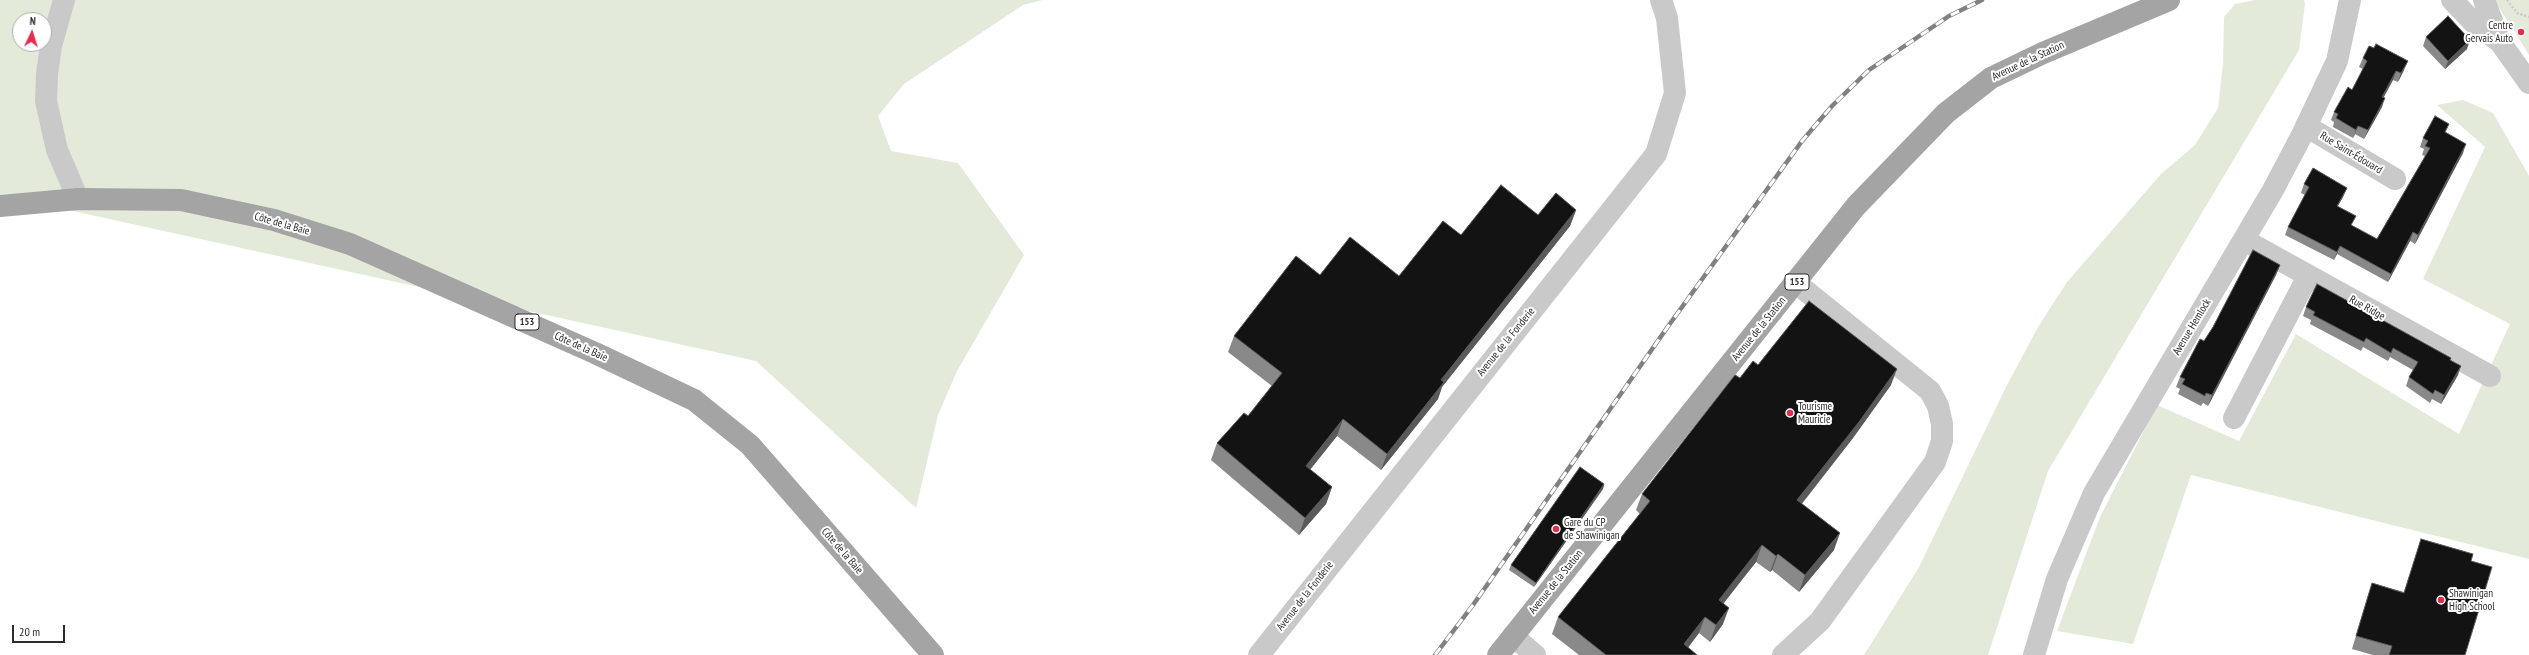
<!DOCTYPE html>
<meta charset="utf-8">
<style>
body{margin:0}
#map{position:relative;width:2529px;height:655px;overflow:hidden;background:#fff;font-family:"PT Sans Narrow",sans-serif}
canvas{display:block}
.north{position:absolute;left:12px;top:12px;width:40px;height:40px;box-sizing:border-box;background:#fff;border:1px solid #ababab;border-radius:50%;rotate:4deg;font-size:11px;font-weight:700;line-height:16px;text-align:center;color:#2c2c2c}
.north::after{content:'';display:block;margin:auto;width:14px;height:18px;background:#e52d50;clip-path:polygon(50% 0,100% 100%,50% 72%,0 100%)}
.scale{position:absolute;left:12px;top:625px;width:53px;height:18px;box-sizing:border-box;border:2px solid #2c2c2c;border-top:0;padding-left:5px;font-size:12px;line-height:14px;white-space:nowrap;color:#2c2c2c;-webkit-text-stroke:3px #fff;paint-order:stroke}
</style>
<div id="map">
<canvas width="2529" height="655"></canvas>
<div class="north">N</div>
<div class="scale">20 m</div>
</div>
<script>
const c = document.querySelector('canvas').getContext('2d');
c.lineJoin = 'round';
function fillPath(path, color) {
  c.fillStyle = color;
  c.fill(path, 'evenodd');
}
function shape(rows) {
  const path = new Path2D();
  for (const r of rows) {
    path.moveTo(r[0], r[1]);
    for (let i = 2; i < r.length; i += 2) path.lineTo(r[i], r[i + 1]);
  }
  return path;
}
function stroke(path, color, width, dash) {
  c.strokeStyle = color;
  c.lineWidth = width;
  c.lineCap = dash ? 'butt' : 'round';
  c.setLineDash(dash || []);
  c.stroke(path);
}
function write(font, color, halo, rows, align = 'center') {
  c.font = font + ' "PT Sans Narrow",sans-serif';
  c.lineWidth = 4;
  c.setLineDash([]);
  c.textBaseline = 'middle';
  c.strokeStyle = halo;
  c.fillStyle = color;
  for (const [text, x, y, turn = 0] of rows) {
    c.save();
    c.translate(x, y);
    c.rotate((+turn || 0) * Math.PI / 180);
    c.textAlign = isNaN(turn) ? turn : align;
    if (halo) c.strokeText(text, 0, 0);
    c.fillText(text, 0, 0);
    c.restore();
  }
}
const green = shape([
 [0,0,1043,0,1023,5,904,84,878,116,891,151,958,163,1024,255,957,371,938,415,916,508,756,361,0,195],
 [20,20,44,20,44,44,20,44],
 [2255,0,2304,0,2305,4,2299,50,2048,471,1988,655,1864,655,1919,567,2005,389,2038,327,2067,282,2161,174,2195,145,2218,108,2223,64,2224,17,2235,4],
 [2494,0,2529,0,2529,55,2520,40],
 [2463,100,2493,113,2529,176,2529,559,2191,475,2133,644,2057,631,2100,517,2157,405,2239,441,2296,334,2459,434,2510,324,2423,279,2485,147,2437,105]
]);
const path = shape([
 [2507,0,2517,13,2529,17]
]);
const minor = shape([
 [64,0,51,46,47,74,46,101,57,150,78,199],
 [2452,0,2473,22,2500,42],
 [2484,0,2500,42,2529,83],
 [2306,126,2395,179],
 [2244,240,2490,376],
 [2234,418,2308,276],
 [1513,636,1535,655],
 [1259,655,1656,154,1675,93,1667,18,1661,0],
 [1783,655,1820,621,1935,462,1942,441,1942,424,1938,406,1930,391,1796,283],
 [2034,655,2057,579,2094,493,2273,190,2303,133,2337,61,2350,0]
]);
const major = shape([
 [0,206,78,199,181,200,274,220,350,244,595,353,694,400,750,445,933,655],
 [1498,655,1856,206,1946,113,1991,78,2043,53,2169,0]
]);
const rail = shape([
 [1435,655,1473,605,1669,325,1802,141,1832,106,1869,70,1949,16,1982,0]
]);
const wall = shape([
 [2426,37,2467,49,2445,69,2423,46],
 [2363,58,2404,70,2398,82,2393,80,2383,98,2382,107,2364,139,2355,134,2353,138,2333,127,2334,122,2331,120,2334,112,2352,90,2363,69,2359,67],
 [2446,133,2463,153,2415,244,2410,241,2388,282,2337,254,2334,260,2285,235,2288,227,2305,195,2301,193,2304,184,2347,188,2343,197,2338,206,2352,226,2377,239,2425,156,2422,155,2424,149,2420,147,2423,138],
 [1576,210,1570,226,1442,387,1438,399,1381,470,1337,436,1310,470,1332,487,1326,504,1299,535,1211,460,1217,443,1248,416,1272,386,1228,352,1234,336,1320,275,1399,276,1538,215],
 [2280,265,2276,275,2208,406,2203,403,2201,406,2178,394,2180,389,2176,387,2180,377,2204,341],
 [2306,307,2451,358,2450,360,2458,375,2441,404,2432,399,2430,403,2406,386,2409,377,2413,370,2390,357,2388,361,2363,347,2361,351,2310,324,2311,320,2303,316],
 [1758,365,1891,385,1853,438,1802,504,1834,550,1799,592,1772,570,1770,572,1756,562,1723,603,1723,624,1710,642,1699,633,1688,648,1697,655,1579,655,1552,634,1558,617,1640,514,1636,510,1642,494,1740,378],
 [1604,484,1603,489,1534,587,1509,570,1511,565],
 [2421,539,2471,561,2465,655,2373,655,2352,649,2368,596,2372,583,2404,592]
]);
const shadedWall = shape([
 [2470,40,2467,49,2445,69,2448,61],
 [2408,61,2404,70,2398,82,2401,73],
 [2396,71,2393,80,2379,106,2382,97],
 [2385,98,2382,107,2364,139,2368,130],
 [2358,126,2355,134,2353,138,2356,130],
 [2466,144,2463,153,2415,244,2418,235],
 [2347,188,2343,197,2333,214,2337,206],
 [1576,210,1570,226,1442,387,1438,399,1381,470,1387,454,1441,380],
 [2413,232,2410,241,2388,282,2391,274],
 [2340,246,2337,254,2334,260,2337,252],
 [2280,265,2276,275,2208,406,2212,395],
 [2461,366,2458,375,2441,404,2444,395],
 [1897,369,1891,385,1853,438,1791,517,1797,500],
 [1343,419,1337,436,1300,482,1306,466],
 [1604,484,1603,489,1534,587,1536,583],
 [1332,487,1326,504,1299,535,1305,518],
 [1840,533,1834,550,1799,592,1805,575],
 [1762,545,1756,562,1713,617,1719,600],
 [1778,554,1772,570,1770,572,1776,556],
 [1729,608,1723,624,1710,642,1716,625],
 [1705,617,1699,633,1682,655,1684,644]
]);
const building = shape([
 [2448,16,2470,40,2448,61,2426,37,2448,16],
 [2376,44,2408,61,2401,73,2396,71,2382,97,2385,98,2368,130,2358,126,2356,130,2336,118,2338,114,2334,112,2348,87,2352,90,2367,61,2363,58,2369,46,2374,48,2376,44],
 [2435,116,2449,124,2445,132,2466,144,2418,235,2413,232,2391,274,2340,246,2337,252,2288,227,2309,187,2304,184,2313,168,2347,188,2337,206,2356,216,2351,225,2377,239,2430,148,2425,146,2428,141,2423,138,2435,116],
 [1501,185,1538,215,1556,193,1576,210,1441,380,1444,382,1387,454,1343,419,1306,466,1332,487,1305,518,1217,443,1244,413,1248,416,1282,373,1234,336,1296,256,1320,275,1350,237,1399,276,1443,221,1461,235,1501,185],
 [2253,250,2280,265,2212,395,2206,393,2205,396,2182,384,2185,379,2180,377,2200,339,2204,341,2213,327,2253,250],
 [2317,284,2451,358,2450,360,2461,366,2444,395,2435,390,2433,394,2409,377,2418,362,2393,348,2391,353,2366,338,2364,342,2313,315,2315,312,2306,307,2317,284],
 [1809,301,1897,369,1859,422,1797,500,1840,533,1805,575,1778,554,1776,556,1762,545,1719,600,1729,608,1716,625,1705,617,1684,644,1697,655,1606,655,1558,617,1650,501,1642,494,1735,375,1740,378,1753,361,1758,365,1809,301],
 [1580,467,1604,484,1536,583,1511,565,1580,467],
 [2421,539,2473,554,2471,561,2492,567,2465,655,2389,655,2392,646,2356,636,2372,583,2404,593,2421,539]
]);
const markers = [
 [2521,32,4,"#e52d50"],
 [1790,413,4,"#e52d50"],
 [1556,529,4,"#e52d50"],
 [2441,600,4,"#e52d50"]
];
const shields = [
 [1797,282,24],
 [527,322,24]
];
const shieldNames = [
 ["153",1797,282],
 ["153",527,322]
];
const poiNames = [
 ["Centre",2513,26,"right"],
 ["Gervais Auto",2513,39,"right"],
 ["Tourisme",1798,407],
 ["Mauricie",1798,420],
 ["Gare du CP",1564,523],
 ["de Shawinigan",1564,536],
 ["Shawinigan",2449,594],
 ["High School",2449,607]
];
const streetNames = [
 ["Avenue de la Station",2028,61,-25],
 ["Rue Saint-Édouard",2351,153,31],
 ["Côte de la Baie",282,224,16],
 ["Rue Ridge",2367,308,29],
 ["Avenue Hemlock",2192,327,-59],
 ["Avenue de la Station",1759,329,-51],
 ["Avenue de la Fonderie",1506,342,-51],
 ["Côte de la Baie",581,347,24],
 ["Côte de la Baie",842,551,49],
 ["Avenue de la Station",1556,582,-51],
 ["Avenue de la Fonderie",1305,596,-52]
];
fillPath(green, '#e4ead9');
stroke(path, '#c9c9c9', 2.5, [2, 2]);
stroke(minor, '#c9c9c9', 22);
stroke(major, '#a4a4a4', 22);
stroke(rail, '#818181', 4.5);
stroke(rail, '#fff', 3, [9]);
fillPath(wall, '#898989');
fillPath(shadedWall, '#5a5a5a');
fillPath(building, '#131313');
stroke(building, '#5a5a5a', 1);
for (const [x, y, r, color] of markers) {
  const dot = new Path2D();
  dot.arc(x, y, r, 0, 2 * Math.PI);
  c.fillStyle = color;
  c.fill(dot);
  stroke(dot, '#fff', 1.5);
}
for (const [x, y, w] of shields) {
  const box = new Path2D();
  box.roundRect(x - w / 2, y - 8, w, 16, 3);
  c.fillStyle = '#fff';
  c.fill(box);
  stroke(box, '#2c2c2c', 1);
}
write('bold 10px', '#2c2c2c', null, shieldNames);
write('11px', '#2c2c2c', '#fff', poiNames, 'left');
write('11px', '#2c2c2c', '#fff', streetNames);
</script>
